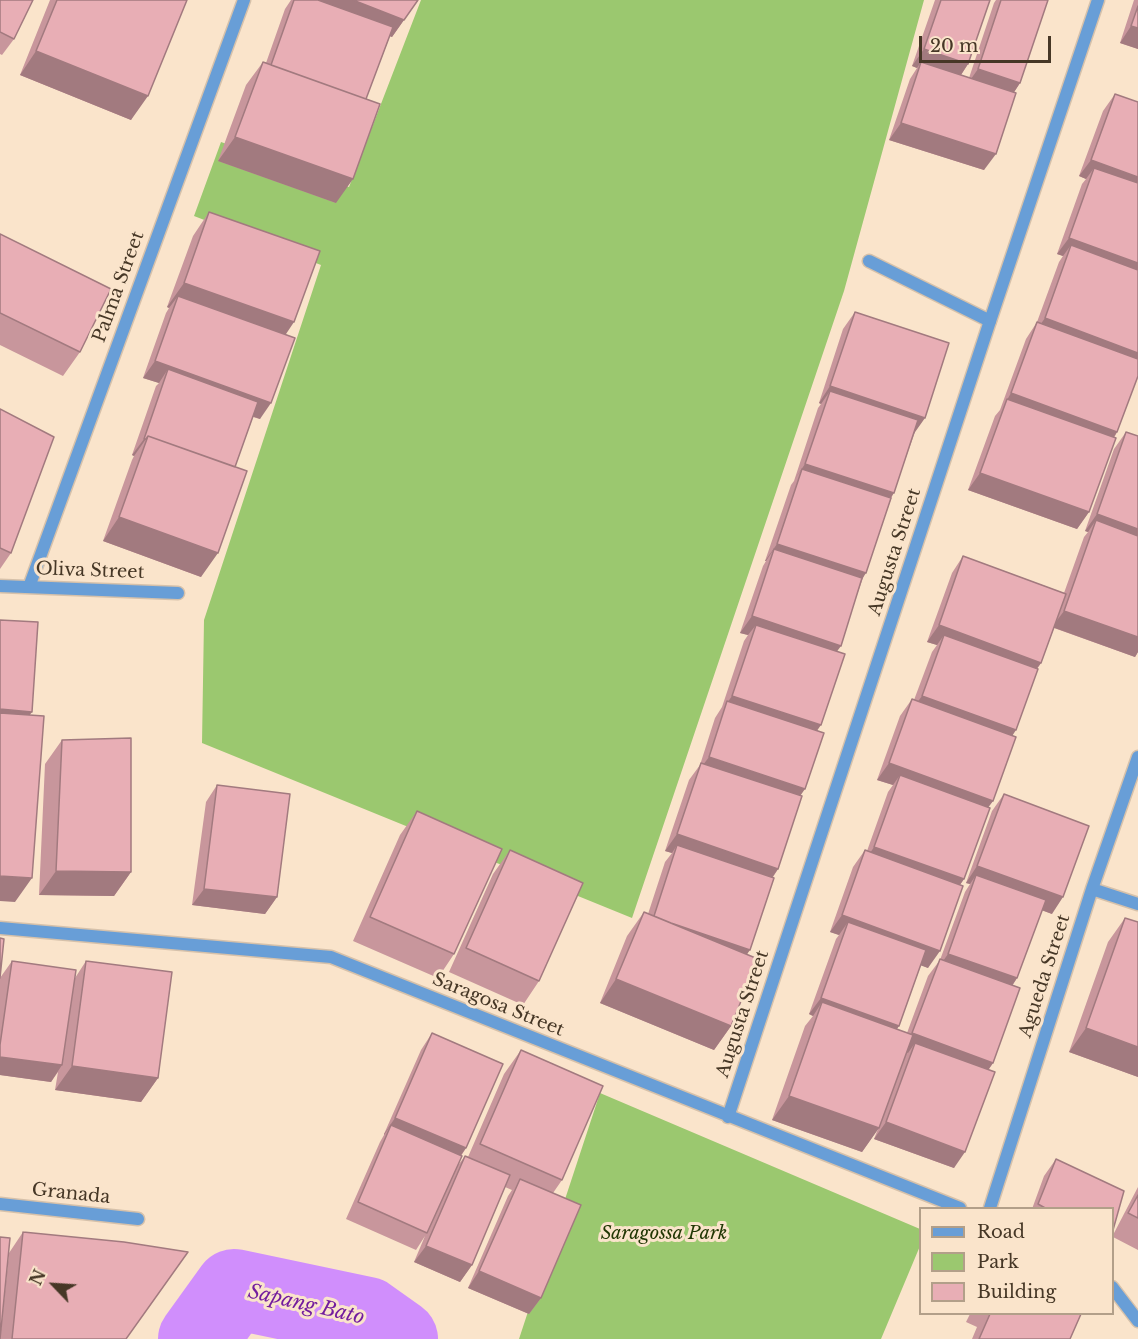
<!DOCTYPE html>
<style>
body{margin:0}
#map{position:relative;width:1138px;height:1339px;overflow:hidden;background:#fae4cb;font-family:"Libre Baskerville",serif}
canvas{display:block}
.legend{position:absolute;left:919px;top:1207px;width:195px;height:108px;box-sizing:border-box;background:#fae4cb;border:2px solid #b29f89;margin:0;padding:8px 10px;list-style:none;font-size:18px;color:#463726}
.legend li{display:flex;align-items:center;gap:12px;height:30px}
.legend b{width:30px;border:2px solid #b29f89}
.north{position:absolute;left:24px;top:1255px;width:60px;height:60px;-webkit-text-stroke:4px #fae4cb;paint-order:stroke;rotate:295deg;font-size:16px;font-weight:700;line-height:24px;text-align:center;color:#463726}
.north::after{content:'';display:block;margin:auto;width:21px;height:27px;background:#463726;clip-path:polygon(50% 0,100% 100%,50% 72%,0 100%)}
.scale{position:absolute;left:919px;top:36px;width:132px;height:27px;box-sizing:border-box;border:3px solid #463726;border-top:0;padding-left:8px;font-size:18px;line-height:21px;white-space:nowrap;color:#463726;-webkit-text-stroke:4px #fae4cb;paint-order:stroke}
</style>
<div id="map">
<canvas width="1138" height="1339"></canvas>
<ul class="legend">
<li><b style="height:8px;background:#689ed7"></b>Road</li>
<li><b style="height:16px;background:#9bc86f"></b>Park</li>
<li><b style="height:16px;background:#e8aeb5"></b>Building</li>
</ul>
<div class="north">N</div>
<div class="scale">20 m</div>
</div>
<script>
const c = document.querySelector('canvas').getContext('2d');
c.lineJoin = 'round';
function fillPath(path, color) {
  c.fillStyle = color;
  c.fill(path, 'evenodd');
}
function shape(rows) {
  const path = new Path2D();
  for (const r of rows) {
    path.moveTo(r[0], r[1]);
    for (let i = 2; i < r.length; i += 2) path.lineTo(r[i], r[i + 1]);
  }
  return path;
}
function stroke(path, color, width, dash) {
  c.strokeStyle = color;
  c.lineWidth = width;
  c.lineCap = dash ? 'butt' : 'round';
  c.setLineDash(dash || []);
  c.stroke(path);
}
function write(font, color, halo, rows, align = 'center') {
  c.font = font + ' "Libre Baskerville",serif';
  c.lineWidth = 6;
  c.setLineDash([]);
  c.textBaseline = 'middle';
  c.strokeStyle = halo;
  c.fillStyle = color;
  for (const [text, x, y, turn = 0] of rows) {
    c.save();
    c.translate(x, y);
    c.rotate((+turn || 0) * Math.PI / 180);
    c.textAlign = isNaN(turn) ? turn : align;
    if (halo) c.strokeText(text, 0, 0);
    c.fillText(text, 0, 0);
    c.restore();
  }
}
const green = shape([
 [421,0,924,0,844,291,632,918,202,743,204,620,321,265,194,216,221,142,349,187],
 [600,1093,920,1229,920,1246,881,1339,519,1339]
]);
const river = shape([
 [198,1339,234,1289,367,1317,398,1339]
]);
const service = shape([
 [869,261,990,321]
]);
const minor = shape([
 [0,586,178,593],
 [29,587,244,0],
 [1092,889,1138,904],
 [0,928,331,957,960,1208],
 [728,1117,990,321,1098,0],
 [0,1204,138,1219],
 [990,1208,1092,889,1138,757],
 [1112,1287,1138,1321]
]);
const wall = shape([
 [0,0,14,39,2,55,0,54],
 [50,0,187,0,131,120,20,75],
 [291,0,418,0,392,37,390,36,366,99,336,203,218,161,246,85,263,62,266,63,285,9],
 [935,0,990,0,968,64,961,75,969,78,994,3,996,0,1048,0,1020,83,1014,92,984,170,889,140,910,79,917,68,912,66],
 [1134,0,1138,0,1138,49,1120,43],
 [1115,94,1117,432,1114,438,1089,512,1077,529,968,490,995,416,1000,410,1026,339,1037,322,1059,262,1063,256,1057,254,1082,184,1086,179,1079,176,1103,111],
 [209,212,286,335,260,419,253,417,235,467,201,577,103,541,132,460,134,456,132,455,156,386,159,383,143,378,166,313,169,308,167,307,193,236],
 [0,234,80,352,63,376,0,345],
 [855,312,915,432,837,651,800,796,778,869,773,877,747,954,731,1026,714,1050,600,1003,627,936,644,912,648,914,665,862,672,853,665,851,689,780,700,765,715,718,722,707,744,641,748,635,740,633,763,566,766,561,765,561,791,485,794,481,818,408,821,404,819,403,843,329],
 [0,409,11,553,0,569],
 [1126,432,1138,436,1138,652,1135,657,1054,628,1041,663,1037,669,1012,735,993,801,988,807,964,879,960,885,928,968,921,965,899,1026,897,1029,907,1033,928,976,940,960,965,892,970,884,966,883,992,811,1004,794,1052,914,1042,910,1017,978,1012,986,993,1063,989,1069,954,1168,874,1139,878,1129,862,1152,772,1120,805,1026,813,1016,809,1014,836,939,839,935,830,932,853,867,865,850,867,851,888,792,893,785,877,780,900,716,912,699,914,700,932,652,937,645,927,642,952,573,963,556,1064,593,1084,537,1088,532,1085,531,1114,449],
 [62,740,131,872,114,896,39,895,45,764],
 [217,785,277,897,265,914,192,905,206,802],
 [417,811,454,954,438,978,353,941,400,835],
 [510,850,539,981,523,1005,449,972,493,874],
 [1125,918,1138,922,1138,1077,1069,1052,1108,942],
 [0,938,0,978,12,961,75,978,86,961,158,1078,141,1102,55,1090,58,1072,51,1082,0,1075],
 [432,1033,466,1148,461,1156,456,1168,465,1156,468,1157,504,1074,521,1050,562,1180,553,1193,541,1298,529,1314,468,1288,508,1196,512,1190,505,1187,472,1265,460,1282,414,1262,425,1236,416,1250,346,1219,380,1142,384,1135,384,1134,421,1050],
 [1056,1159,1113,1209,1032,1209,1044,1176],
 [1138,1187,1138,1250,1113,1237,1113,1235],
 [23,1232,126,1339,0,1339,9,1253],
 [970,1314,1081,1314,1070,1339,972,1339,977,1327,966,1322]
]);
const shadedWall = shape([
 [311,0,353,0,404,20,392,37,308,4],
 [1131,26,1138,28,1138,49,1120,43],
 [924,49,968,64,957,81,921,62,917,68,912,66],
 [36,51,148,96,131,120,20,75],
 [978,69,1020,83,1009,100,966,86],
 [901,123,996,154,984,170,889,140],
 [235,137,353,179,336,203,218,161],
 [1091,160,1138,177,1138,198,1094,168,1086,179,1079,176],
 [1069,238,1138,263,1138,284,1071,245,1063,256,1057,254],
 [184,283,294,322,278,346,178,296,169,308,167,307],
 [1045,318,1138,353,1138,366,1033,335],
 [155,361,271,403,260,419,163,385,168,369,159,383,143,378],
 [830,386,925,418,913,435,830,391,821,404,819,403],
 [1011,393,1117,432,1106,449,1007,400],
 [144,439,146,439,134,456,132,455],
 [805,464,894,493,882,510,802,469,794,480],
 [980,473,1089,512,1077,529,968,490],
 [1097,514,1138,529,1138,550,1096,520,1088,532,1085,531],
 [119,517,218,553,201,577,103,541],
 [777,544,866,573,855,590,774,549,766,561,765,561],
 [1064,611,1138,637,1138,652,1135,657,1052,627],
 [752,616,841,646,829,662,756,625,748,635,740,633],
 [939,625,1041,663,1029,679,944,635,937,645,927,642],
 [732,696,821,725,809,742,725,706],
 [922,696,1016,730,1005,747,910,712],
 [0,709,32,712,20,728,0,727],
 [709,757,805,789,793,806,697,773],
 [889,763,993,801,981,817,900,775,893,785,877,780],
 [677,834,778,869,767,885,677,845,672,853,665,851],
 [874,847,964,879,952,896,863,864],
 [977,866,1063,897,1052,914,973,885,976,875,970,884,966,883],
 [56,871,131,872,114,896,39,895],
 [0,876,32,878,15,902,0,901],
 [204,889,277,897,265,914,192,905],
 [842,915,940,951,928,968,843,937,848,922,839,935,830,932],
 [653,917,750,950,738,967],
 [948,954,1017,978,1006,995,936,971],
 [616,979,731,1026,714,1050,600,1003],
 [821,998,899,1026,887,1043,822,1002,813,1016,809,1014],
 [1086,1028,1138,1047,1138,1077,1069,1052],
 [912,1033,993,1063,981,1080,915,1043,908,1053,901,1050],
 [0,1057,62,1065,51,1082,0,1075],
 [72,1066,158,1078,141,1102,55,1090],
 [789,1096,879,1128,862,1152,772,1120],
 [395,1118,466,1148,454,1165,391,1125,384,1135,384,1134],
 [886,1122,965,1152,954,1168,874,1139],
 [426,1246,472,1265,460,1282,414,1262],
 [479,1271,541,1298,529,1314,468,1288]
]);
const building = shape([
 [0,0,33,0,14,39,0,32,0,0],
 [57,0,187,0,148,96,36,51,57,0],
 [294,0,318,0,393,27,366,99,271,65,294,0],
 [353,0,418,0,404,20,353,0],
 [941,0,990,0,968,64,924,49,941,0],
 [1001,0,1048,0,1020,83,978,69,1001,0],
 [1138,6,1138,28,1131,26,1138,6],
 [263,62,380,104,353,179,235,137,263,62],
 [921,62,1016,93,996,154,901,123,921,62],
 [1115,94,1138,102,1138,177,1091,160,1115,94],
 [1094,168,1138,183,1138,263,1069,238,1094,168],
 [209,212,320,251,294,322,184,283,209,212],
 [0,234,111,289,80,352,0,313,0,234],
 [1071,245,1138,270,1138,353,1045,318,1071,245],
 [178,296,295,338,271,403,155,361,178,296],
 [855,312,949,343,925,418,830,386,855,312],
 [1037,322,1138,359,1138,376,1117,432,1011,393,1037,322],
 [168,369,258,402,235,467,148,436,146,439,144,439,168,369],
 [830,391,918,420,894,493,805,464,830,391],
 [1007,399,1116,438,1089,512,980,473,1007,399],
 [0,409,54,437,11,553,0,548,0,409],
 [1126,432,1138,436,1138,529,1097,514,1126,432],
 [148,436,247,471,218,553,119,517,148,436],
 [802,469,891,498,866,573,777,544,802,469],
 [1096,520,1138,536,1138,637,1064,611,1096,520],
 [774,549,862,578,841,646,752,616,774,549],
 [963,556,1066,594,1041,663,939,625,963,556],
 [0,620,38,622,32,712,0,709,0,620],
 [756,625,845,654,821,725,732,696,756,625],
 [944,635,1038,669,1016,730,922,696,944,635],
 [912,699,1016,737,993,801,889,763,912,699],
 [727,701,824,733,805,789,709,757,727,701],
 [0,713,44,716,32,878,0,876,0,713],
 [131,738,131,872,56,871,62,740,131,738],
 [701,763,802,796,778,869,677,834,701,763],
 [900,775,990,808,964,879,874,847,900,775],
 [217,785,290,794,277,897,204,889,217,785],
 [1004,794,1089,826,1063,897,977,866,1004,794],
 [417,811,502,849,454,954,370,917,417,811],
 [677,845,774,878,750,950,671,923,654,916,677,845],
 [510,850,583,883,539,981,466,948,510,850],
 [865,850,963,886,940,951,842,915,865,850],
 [976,875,1046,900,1017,978,948,954,976,875],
 [644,912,758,959,731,1026,616,979,644,912],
 [1125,918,1138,922,1138,1047,1086,1028,1125,918],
 [848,922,926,950,899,1026,821,998,848,922],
 [0,938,4,939,0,978,0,938],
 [940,959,1020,988,993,1063,912,1033,940,959],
 [12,961,76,970,62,1065,0,1057,0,1045,12,961],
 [86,961,172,972,158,1078,72,1066,86,961],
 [822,1002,913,1035,879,1128,789,1096,822,1002],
 [432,1033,503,1064,466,1148,395,1118,432,1033],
 [915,1043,995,1072,965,1152,886,1122,915,1043],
 [521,1050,603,1086,562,1180,480,1144,521,1050],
 [391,1125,462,1156,427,1233,358,1202,391,1125],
 [465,1156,510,1175,472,1265,426,1246,465,1156],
 [1056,1159,1124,1191,1113,1230,1113,1209,1047,1209,1038,1204,1056,1159],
 [520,1179,581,1205,541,1298,479,1271,520,1179],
 [1138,1195,1138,1218,1128,1213,1138,1195],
 [23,1232,124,1242,188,1252,126,1339,12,1339,23,1232],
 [0,1237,10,1238,0,1339,0,1237],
 [990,1314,1081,1314,1070,1339,979,1339,990,1314]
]);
const streetNames = [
 ["Palma Street",119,287,-70],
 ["Augusta Street",895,552,-72],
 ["Oliva Street",90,571,2],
 ["Agueda Street",1045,976,-72],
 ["Saragosa Street",498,1005,22],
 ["Augusta Street",743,1014,-72],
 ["Granada",71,1194,6]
];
const parkNames = [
 ["Saragossa Park",664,1234]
];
const waterNames = [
 ["Sapang Bato",306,1305,13]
];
fillPath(green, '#9bc86f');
stroke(river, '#d08efc', 80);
stroke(service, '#d6c1aa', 15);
stroke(minor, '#d6c1aa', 15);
stroke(service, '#689ed7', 12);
stroke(minor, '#689ed7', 12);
fillPath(wall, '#c8969c');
fillPath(shadedWall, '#a27a7f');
fillPath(building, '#e8aeb5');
stroke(building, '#a27a7f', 1.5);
write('18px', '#463726', '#fae4cb', streetNames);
write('italic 18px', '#213704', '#fae4cb', parkNames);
write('italic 20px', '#731c9e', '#fae4cb', waterNames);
</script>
